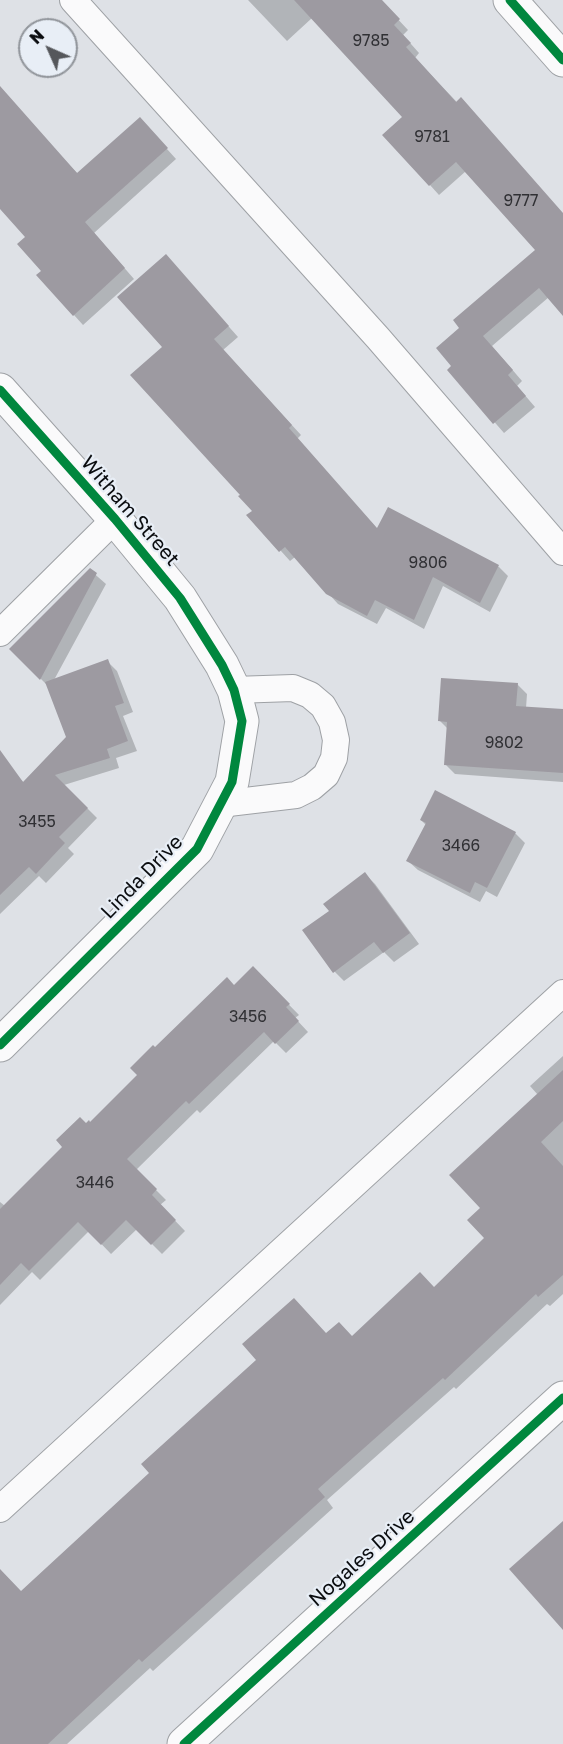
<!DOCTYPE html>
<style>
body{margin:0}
#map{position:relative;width:563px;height:1744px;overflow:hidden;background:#dee1e6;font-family:"Golos Text",sans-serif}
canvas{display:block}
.north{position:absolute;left:18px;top:18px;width:60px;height:60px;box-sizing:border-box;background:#e8eef6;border:2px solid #90949a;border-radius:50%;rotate:315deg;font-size:16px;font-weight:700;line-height:24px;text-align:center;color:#0b0d10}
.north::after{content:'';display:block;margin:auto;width:21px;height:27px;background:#55575b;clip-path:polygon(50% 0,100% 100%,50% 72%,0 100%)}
</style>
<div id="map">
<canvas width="563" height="1744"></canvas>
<div class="north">N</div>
</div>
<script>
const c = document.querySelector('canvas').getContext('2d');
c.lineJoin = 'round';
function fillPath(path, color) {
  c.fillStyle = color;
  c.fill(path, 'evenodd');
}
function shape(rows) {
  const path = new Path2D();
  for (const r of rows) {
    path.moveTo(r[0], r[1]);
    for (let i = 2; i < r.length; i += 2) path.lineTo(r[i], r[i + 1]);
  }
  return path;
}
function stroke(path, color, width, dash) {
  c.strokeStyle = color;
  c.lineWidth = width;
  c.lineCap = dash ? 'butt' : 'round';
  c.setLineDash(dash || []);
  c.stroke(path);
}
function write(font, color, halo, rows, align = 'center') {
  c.font = font + ' "Golos Text",sans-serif';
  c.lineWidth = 4.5;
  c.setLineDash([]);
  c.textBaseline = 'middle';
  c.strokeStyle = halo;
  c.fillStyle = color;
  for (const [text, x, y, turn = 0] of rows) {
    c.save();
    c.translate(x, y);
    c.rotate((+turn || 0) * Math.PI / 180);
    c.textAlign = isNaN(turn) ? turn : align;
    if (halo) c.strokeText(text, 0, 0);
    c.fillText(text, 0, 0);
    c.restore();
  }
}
const shadow = shape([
 [248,0,380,0,408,30,403,35,419,53,415,58,563,214,563,314,549,297,492,346,522,381,517,386,535,407,504,433,449,370,454,366,461,328,537,251,466,171,439,195,430,185,404,118,312,18,287,41],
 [0,92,78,174,149,129,176,159,94,233,134,279,83,325,74,315,43,271,28,237,0,206],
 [175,266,238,337,223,350,301,435,297,439,378,530,389,509,499,567,508,576,490,612,443,586,424,629,386,608,377,624,338,604,295,557,290,561,281,551,254,511,164,347],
 [90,570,106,584,54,680,107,661,117,671,133,712,123,716,137,751,116,758,119,768,64,785,97,818,68,848,74,854,46,883,39,876,0,914,0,787,17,775,24,783,68,737,48,686,11,649],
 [517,684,527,694,526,708,563,711,563,782,455,774,446,765,448,729,440,721],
 [421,820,515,833,525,843,497,897,486,891,480,902,418,870,408,861,426,825],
 [365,874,375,884,419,944,394,962,384,952,344,981,335,972,331,911],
 [253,968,299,1015,295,1018,308,1032,286,1053,274,1041,200,1113,197,1110,136,1170,166,1200,160,1205,185,1231,162,1254,137,1229,111,1254,89,1231,40,1280,32,1272,0,1305,0,1202,5,1206,86,1125,90,1124,139,1075,155,1049,234,987],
 [563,1056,563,1294,550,1306,547,1304,456,1389,454,1387,327,1500,333,1508,153,1671,150,1668,67,1744,0,1744,0,1593,21,1593,327,1335,352,1337,434,1288,486,1238,482,1208,538,1095,530,1086]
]);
const building = shape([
 [294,0,382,0,400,19,394,25,411,43,406,47,456,102,461,97,563,213,563,316,539,288,483,336,513,370,508,375,526,396,493,424,447,370,451,366,436,348,459,328,453,320,535,250,456,162,429,186,382,135,402,117],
 [0,86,77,173,140,117,168,148,85,222,125,268,73,316,36,275,41,271,17,244,25,237,0,209],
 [166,254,229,326,214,339,292,425,289,428,377,528,388,507,499,565,480,603,433,577,414,620,375,600,367,616,326,594,285,547,279,552,246,515,252,511,238,496,240,495,130,375,162,347,117,297],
 [90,568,97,573,40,680,9,649],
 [108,659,124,703,115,706,128,741,107,749,110,758,55,775,88,808,59,837,65,843,36,874,29,867,0,895,0,750,23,782,66,737,45,682],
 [441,678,518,683,516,706,563,709,563,773,444,765,447,722,438,721],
 [435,790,516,832,487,888,475,882,470,893,406,861,426,823,420,820],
 [365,872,410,933,383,953,374,942,333,973,302,930,329,911,323,904],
 [253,966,290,1004,286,1007,299,1021,275,1044,264,1032,189,1104,186,1101,127,1159,157,1189,152,1195,176,1220,151,1245,126,1220,101,1245,78,1222,29,1271,21,1263,0,1285,0,1209,62,1147,56,1140,80,1117,86,1123,89,1120,90,1122,137,1075,130,1068,153,1045,155,1047,227,977,234,985],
 [563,1070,563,1121,541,1142,563,1166,563,1275,538,1297,536,1294,445,1380,443,1378,318,1489,325,1497,142,1662,139,1659,48,1744,0,1744,0,1569,21,1591,149,1473,141,1464,256,1360,242,1344,294,1298,326,1333,339,1322,352,1336,420,1272,434,1287,484,1238,467,1220,480,1208,449,1175],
 [563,1521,563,1630,509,1569]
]);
const lane = shape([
 [73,0,378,338,563,552],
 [0,633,115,519],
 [220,804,296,795,312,787,326,775,334,758,336,740,332,722,323,706,310,695,293,688,234,690],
 [0,1509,563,993]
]);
const street = shape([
 [0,390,115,519,180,598,222,665,234,690,242,721,232,782,197,849,0,1045],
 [184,1744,563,1398]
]);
const secondary = shape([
 [510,0,563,60]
]);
const cycleway = shape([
 [510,0,563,60],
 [0,390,115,519,180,598,222,665,234,690,242,721,232,782,197,849,0,1045],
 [184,1744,563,1398]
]);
const numberNames = [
 ["9785",371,41],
 ["9781",432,137],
 ["9777",521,201],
 ["9806",428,563],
 ["9802",504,743],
 ["3455",37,822],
 ["3466",461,846],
 ["3456",248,1017],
 ["3446",95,1183]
];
const streetNames = [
 ["Witham Street",130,511,49],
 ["Linda Drive",142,877,-46],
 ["Nogales Drive",362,1558,-42]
];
fillPath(shadow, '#0003');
fillPath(building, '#9d9aa1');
stroke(lane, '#9ea1a5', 28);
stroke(street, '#9ea1a5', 35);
stroke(secondary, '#9ea1a5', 35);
stroke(lane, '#fafafb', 26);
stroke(street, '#fafafb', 33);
stroke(secondary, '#fafafb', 33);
stroke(cycleway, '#00873e', 9);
write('16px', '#303034', null, numberNames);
write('20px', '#0b0d10', '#e8eef6', streetNames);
</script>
